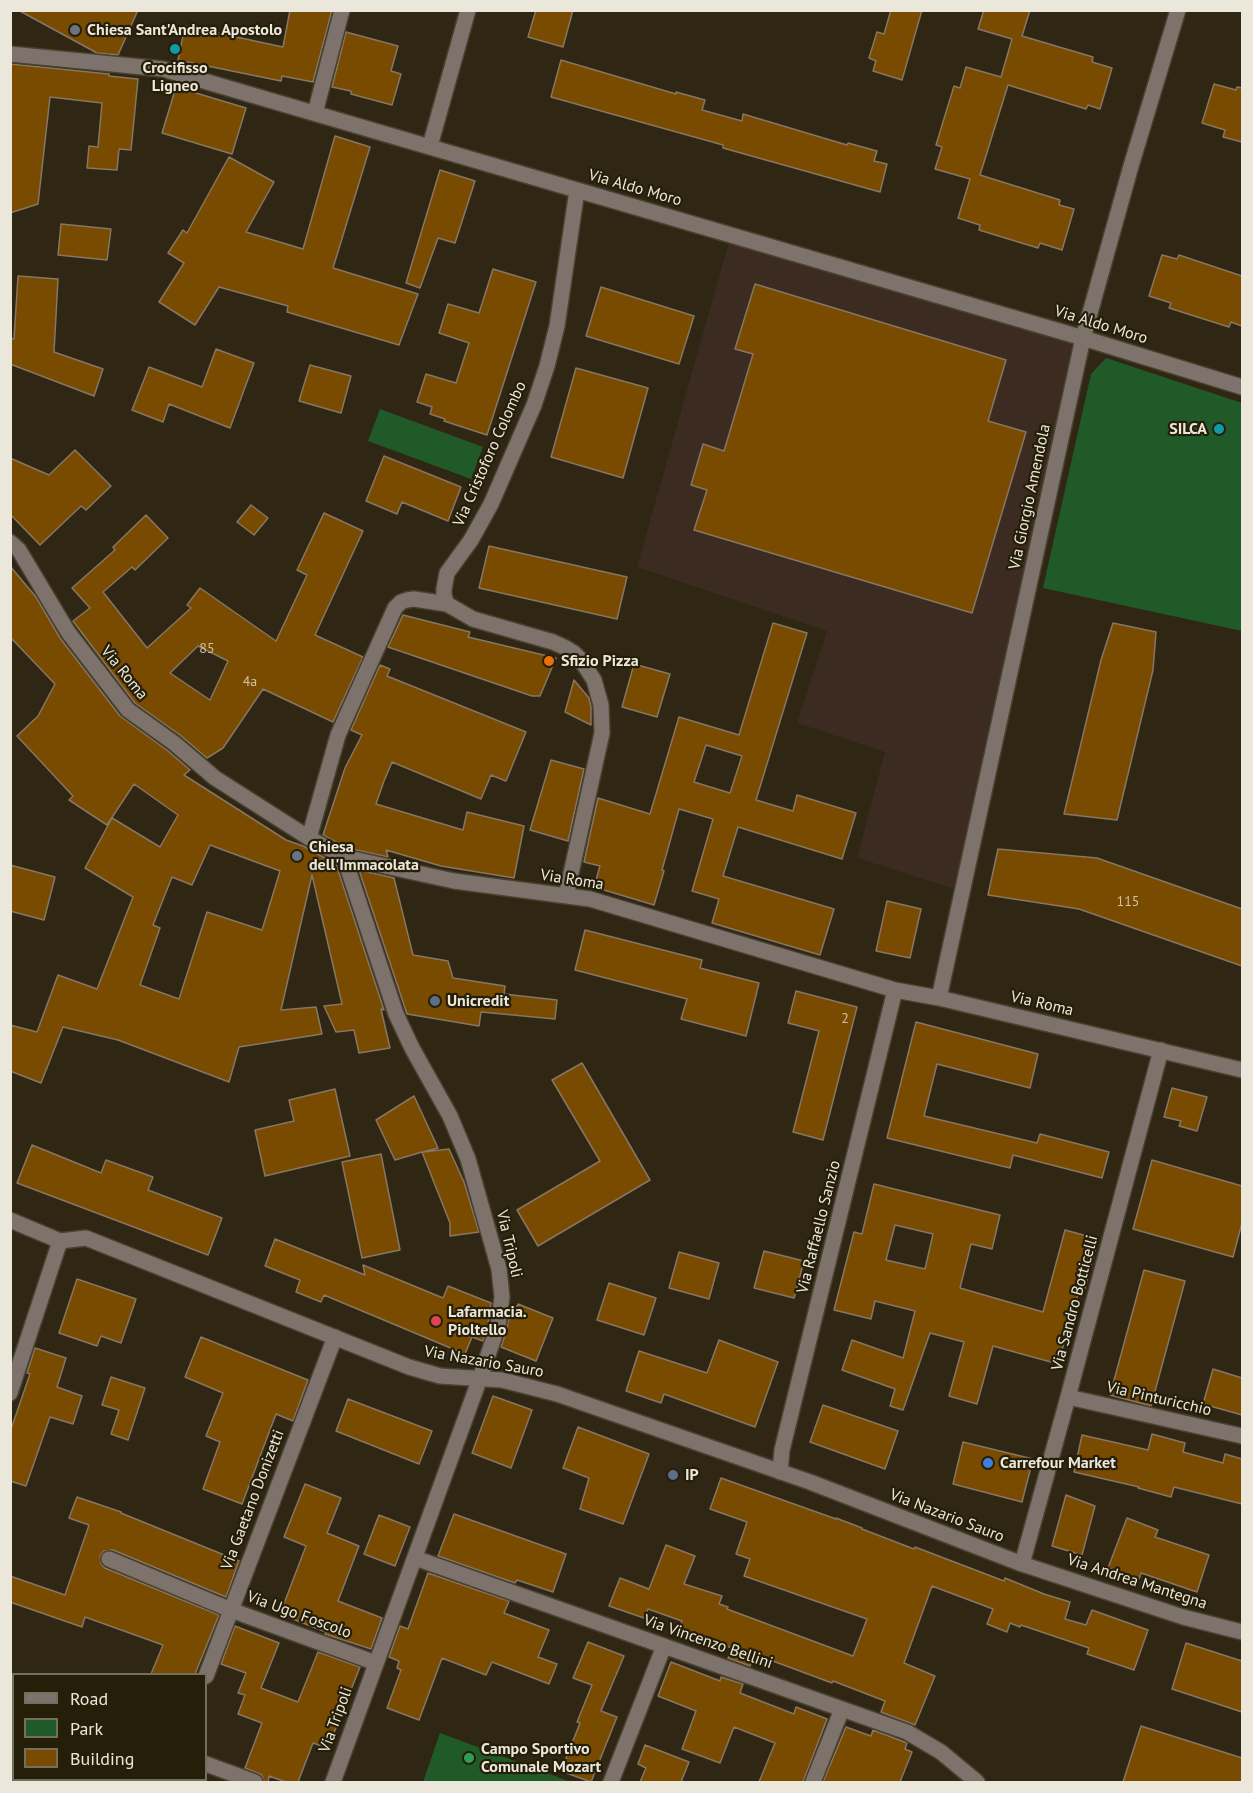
<!DOCTYPE html>
<style>
body{margin:0}
#map{position:relative;width:1253px;height:1793px;overflow:hidden;background:#2f2713;font-family:"PT Sans",sans-serif}
canvas{display:block}
.frame{position:absolute;inset:0;border:12px solid #ebe7da;pointer-events:none}
.legend{position:absolute;left:12px;top:1673px;width:195px;height:108px;box-sizing:border-box;background:#251e09;border:2px solid #746e5d;margin:0;padding:8px 10px;list-style:none;font-size:18px;color:#ebe7da}
.legend li{display:flex;align-items:center;gap:12px;height:30px}
.legend b{width:30px;border:2px solid #746e5d}
</style>
<div id="map">
<canvas width="1253" height="1793"></canvas>
<div class="frame"></div>
<ul class="legend">
<li><b style="height:8px;background:#7d736c"></b>Road</li>
<li><b style="height:16px;background:#215a29"></b>Park</li>
<li><b style="height:16px;background:#794b00"></b>Building</li>
</ul>
</div>
<script>
const c = document.querySelector('canvas').getContext('2d');
c.lineJoin = 'round';
function fillPath(path, color) {
  c.fillStyle = color;
  c.fill(path, 'evenodd');
}
function shape(rows) {
  const path = new Path2D();
  for (const r of rows) {
    path.moveTo(r[0], r[1]);
    for (let i = 2; i < r.length; i += 2) path.lineTo(r[i], r[i + 1]);
  }
  return path;
}
function stroke(path, color, width, dash) {
  c.strokeStyle = color;
  c.lineWidth = width;
  c.lineCap = dash ? 'butt' : 'round';
  c.setLineDash(dash || []);
  c.stroke(path);
}
function write(font, color, halo, rows, align = 'center') {
  c.font = font + ' "PT Sans",sans-serif';
  c.lineWidth = 4.5;
  c.setLineDash([]);
  c.textBaseline = 'middle';
  c.strokeStyle = halo;
  c.fillStyle = color;
  for (const [text, x, y, turn = 0] of rows) {
    c.save();
    c.translate(x, y);
    c.rotate((+turn || 0) * Math.PI / 180);
    c.textAlign = isNaN(turn) ? turn : align;
    if (halo) c.strokeText(text, 0, 0);
    c.fillText(text, 0, 0);
    c.restore();
  }
}
const industrial = shape([
 [731,235,1083,338,961,891,857,858,885,752,797,723,827,631,637,567]
]);
const green = shape([
 [1106,358,1242,403,1242,631,1043,588,1091,374],
 [380,409,483,447,471,479,368,441],
 [440,1733,571,1782,423,1782]
]);
const building = shape([
 [18,10,138,10,118,55,97,53,18,10],
 [290,10,332,10,313,82,282,76,281,81,178,60,185,26,283,47,290,10],
 [536,10,573,10,563,47,528,37,536,10],
 [891,10,922,10,902,80,873,71,876,61,869,58,877,32,884,34,891,10],
 [984,10,1030,10,1022,36,1093,57,1092,62,1112,68,1100,109,1088,105,1086,109,1008,85,980,175,1060,200,1059,205,1074,209,1062,250,1040,243,1038,248,979,230,980,225,958,218,970,179,935,169,942,147,936,145,954,86,960,88,966,67,1001,77,1012,39,978,29,984,10],
 [346,32,398,46,391,71,401,74,392,105,351,94,351,91,332,87,346,32],
 [561,60,676,94,676,92,705,100,702,110,742,121,743,114,847,145,848,143,877,151,874,161,887,164,880,192,723,148,723,145,551,97,561,60],
 [10,64,109,74,109,76,138,79,131,150,119,149,117,170,87,168,89,146,98,147,102,103,50,97,38,204,10,213,10,64],
 [1214,84,1236,90,1237,87,1242,88,1242,142,1223,137,1225,130,1202,123,1214,84],
 [176,87,246,108,232,154,162,133,176,87],
 [335,136,370,147,333,268,418,294,399,345,287,312,288,306,219,287,195,325,159,302,184,263,168,253,183,230,187,233,229,157,274,182,246,232,303,249,335,136],
 [440,170,475,181,455,243,438,238,420,288,406,283,440,170],
 [61,224,111,229,107,260,58,255,61,224],
 [1162,255,1177,259,1179,255,1242,276,1242,326,1231,322,1229,327,1169,308,1171,303,1149,296,1162,255],
 [493,269,536,282,487,435,444,421,445,419,430,414,432,407,417,402,426,374,456,383,469,343,439,333,448,304,479,313,493,269],
 [18,276,58,279,54,352,103,369,94,396,10,364,10,338,14,339,18,276],
 [755,284,1006,360,988,421,1026,432,972,613,694,530,707,490,691,485,703,444,724,451,753,354,735,349,755,284],
 [601,287,694,316,679,364,586,336,601,287],
 [216,349,254,363,230,428,169,404,163,422,132,410,149,367,202,387,216,349],
 [310,365,351,376,341,413,299,401,310,365],
 [576,368,648,388,623,478,551,457,576,368],
 [75,450,111,486,86,510,81,506,40,545,10,514,10,458,49,475,75,450],
 [384,456,461,487,448,521,402,502,397,514,366,501,384,456],
 [251,505,268,518,254,535,237,522,251,505],
 [324,513,363,531,315,635,363,657,333,722,263,689,223,748,207,758,180,735,135,703,73,621,90,608,72,588,115,550,113,547,146,515,168,538,135,570,132,567,103,592,147,648,191,608,187,605,200,588,276,641,307,575,297,570,324,513],
 [198,646,228,661,210,700,170,673,198,646],
 [489,546,627,577,617,619,479,588,489,546],
 [10,566,36,597,60,638,120,716,168,751,190,770,184,775,286,840,303,846,336,864,384,1010,381,1009,390,1048,359,1053,354,1030,336,1032,324,1006,342,1004,312,875,281,1010,316,1007,322,1034,239,1047,229,1082,118,1040,63,1027,41,1083,10,1071,10,1025,37,1032,58,975,97,989,133,897,85,868,112,818,160,847,178,815,134,784,107,825,69,800,73,796,17,736,38,716,55,684,10,637,10,566],
 [210,845,280,871,262,930,207,912,179,999,140,985,160,928,153,925,172,877,192,885,210,845],
 [403,615,470,632,468,637,556,658,540,696,532,696,388,647,403,615],
 [773,623,807,633,756,800,793,811,797,795,856,813,842,859,738,827,723,876,834,909,820,955,712,923,719,899,692,891,713,819,679,809,662,870,664,871,654,905,594,887,600,866,584,862,598,798,650,814,679,717,739,735,773,623],
 [706,745,742,756,730,793,694,782,706,745],
 [1113,623,1156,632,1153,670,1117,820,1064,814,1101,660,1113,623],
 [634,664,670,674,657,717,622,707,634,664],
 [380,665,390,669,387,676,526,732,506,781,491,775,481,799,392,762,384,781,376,804,463,830,467,812,524,826,514,878,441,866,386,850,388,857,347,848,323,835,345,768,362,735,351,730,380,665],
 [574,680,589,698,591,707,591,725,565,712,574,680],
 [551,760,584,769,568,841,530,830,551,760],
 [998,849,1097,858,1242,909,1242,966,1079,909,988,895,998,849],
 [10,865,55,877,44,920,10,911,10,865],
 [359,870,394,878,413,955,448,961,453,978,505,986,504,994,557,1000,555,1019,481,1012,479,1026,407,1014,359,870],
 [887,901,921,909,910,958,876,951,887,901],
 [585,930,702,960,700,968,759,983,746,1036,681,1019,687,999,575,970,585,930],
 [796,991,857,1007,823,1140,793,1132,819,1031,788,1023,796,991],
 [916,1022,1038,1054,1030,1088,937,1064,924,1116,1037,1143,1040,1134,1109,1152,1102,1178,1013,1155,1010,1168,887,1138,916,1022],
 [582,1063,650,1180,538,1246,517,1210,600,1161,552,1080,582,1063],
 [1172,1088,1207,1097,1197,1131,1179,1126,1181,1121,1164,1117,1172,1088],
 [335,1089,350,1156,265,1176,255,1130,294,1121,289,1100,335,1089],
 [414,1096,438,1148,423,1152,449,1149,464,1182,479,1232,450,1236,450,1223,422,1152,395,1160,376,1120,414,1096],
 [32,1145,101,1173,106,1160,153,1177,148,1190,222,1218,208,1255,17,1183,32,1145],
 [381,1154,400,1250,362,1258,342,1162,381,1154],
 [1152,1160,1242,1186,1242,1223,1233,1257,1133,1229,1152,1160],
 [874,1184,1000,1215,992,1249,971,1244,960,1288,1043,1312,1065,1230,1098,1239,1085,1288,1080,1287,1058,1364,993,1346,977,1404,949,1396,964,1342,930,1333,903,1410,890,1406,895,1389,842,1370,852,1340,903,1358,915,1311,875,1301,871,1319,834,1310,854,1232,862,1234,874,1184],
 [895,1225,933,1234,925,1269,886,1260,895,1225],
 [275,1239,365,1275,363,1265,443,1298,448,1286,491,1303,488,1324,483,1341,472,1337,465,1354,324,1295,321,1302,296,1292,300,1280,265,1266,275,1239],
 [764,1251,804,1261,794,1298,754,1288,764,1251],
 [679,1252,719,1263,709,1299,669,1288,679,1252],
 [1144,1270,1185,1281,1151,1406,1110,1395,1144,1270],
 [77,1279,136,1299,121,1343,101,1336,97,1346,59,1333,77,1279],
 [609,1283,656,1298,644,1335,597,1320,609,1283],
 [518,1304,553,1318,536,1361,501,1347,507,1329,510,1311,514,1313,518,1304],
 [201,1337,308,1380,293,1421,276,1414,242,1504,203,1489,220,1442,206,1436,223,1393,185,1377,201,1337],
 [719,1340,778,1362,755,1427,664,1394,661,1403,626,1391,639,1351,707,1373,719,1340],
 [35,1348,66,1358,57,1387,82,1396,73,1424,50,1417,26,1486,10,1481,10,1432,30,1374,27,1373,35,1348],
 [1213,1369,1242,1378,1242,1415,1203,1404,1213,1369],
 [111,1377,145,1388,128,1440,111,1434,119,1410,102,1405,111,1377],
 [493,1396,532,1410,511,1468,472,1453,493,1396],
 [348,1399,432,1431,419,1464,336,1431,348,1399],
 [823,1405,898,1431,885,1469,810,1442,823,1405],
 [578,1427,649,1454,623,1524,580,1509,589,1478,563,1468,578,1427],
 [1152,1434,1185,1443,1183,1452,1223,1463,1225,1454,1242,1459,1242,1504,1174,1487,1171,1497,1138,1488,1139,1487,1074,1472,1082,1435,1148,1450,1152,1434],
 [963,1442,1033,1459,1022,1502,953,1484,963,1442],
 [721,1478,836,1519,836,1518,862,1528,862,1529,914,1549,915,1547,1004,1581,1005,1578,1044,1594,1070,1602,1065,1619,1086,1625,1092,1610,1148,1630,1134,1670,1087,1654,1089,1648,1021,1625,1020,1627,1010,1623,1007,1632,987,1624,993,1609,932,1586,904,1663,935,1676,915,1725,881,1712,885,1701,833,1681,832,1683,754,1654,750,1666,728,1658,732,1648,679,1630,682,1621,648,1609,644,1618,609,1606,620,1578,649,1589,666,1545,695,1556,684,1584,722,1596,719,1604,728,1607,727,1609,853,1656,867,1619,744,1576,750,1559,736,1554,747,1522,710,1509,721,1478],
 [305,1484,341,1498,327,1533,359,1546,338,1601,382,1618,371,1649,325,1634,326,1632,280,1614,306,1546,284,1537,305,1484],
 [1066,1495,1095,1506,1082,1555,1052,1546,1066,1495],
 [77,1497,121,1512,121,1513,239,1561,226,1597,113,1550,104,1551,100,1556,101,1564,105,1568,219,1615,195,1674,151,1674,163,1645,85,1617,82,1627,10,1602,10,1576,65,1595,89,1525,69,1518,77,1497],
 [454,1514,566,1554,553,1592,517,1580,515,1583,438,1556,454,1514],
 [379,1515,410,1527,395,1566,364,1554,379,1515],
 [1127,1518,1158,1530,1155,1537,1209,1555,1197,1592,1141,1573,1139,1579,1108,1568,1127,1518],
 [428,1573,509,1601,504,1613,549,1630,538,1657,557,1664,549,1684,492,1662,486,1675,442,1658,419,1720,387,1708,401,1670,397,1668,399,1661,389,1657,400,1626,408,1629,428,1573],
 [235,1626,279,1643,261,1688,298,1702,318,1652,360,1667,328,1748,313,1743,298,1782,286,1782,269,1776,268,1782,264,1782,262,1775,245,1768,262,1723,238,1714,245,1695,238,1693,246,1673,221,1664,235,1626],
 [588,1642,624,1656,601,1711,617,1717,591,1782,561,1771,580,1723,577,1722,592,1685,573,1678,588,1642],
 [1186,1643,1242,1661,1242,1712,1172,1689,1186,1643],
 [671,1662,720,1681,721,1677,743,1684,740,1693,794,1714,796,1707,827,1719,803,1782,759,1782,775,1743,734,1727,720,1763,682,1749,696,1711,658,1696,671,1662],
 [1141,1726,1242,1758,1242,1782,1123,1782,1141,1726],
 [846,1727,871,1736,873,1730,907,1743,905,1749,912,1752,900,1782,823,1782,846,1727],
 [645,1745,689,1762,681,1782,640,1782,646,1768,638,1764,645,1745]
]);
const minor = shape([
 [10,54,163,69,1083,338,1242,387],
 [315,113,342,10],
 [430,146,468,10],
 [10,542,19,550,68,632,128,710,174,743,215,778,309,838,344,857,454,881,590,899,895,990,939,998,1242,1070],
 [447,604,444,596,444,589,447,573,471,540,491,504,534,405,547,366,557,326,577,190],
 [309,838,338,735,395,608,401,602,407,600,414,599,447,604,473,619,553,642,564,647,574,653,581,660,594,680,601,705,602,733,566,896],
 [939,998,1083,338,1131,166,1178,10],
 [10,1220,60,1241,86,1238,409,1367,440,1376,502,1380,557,1394,810,1482,1022,1564,1183,1617,1242,1632],
 [10,1393,60,1241],
 [1068,1397,1242,1436],
 [780,1472,782,1450,895,990],
 [415,1558,907,1732,941,1752,977,1782],
 [109,1559,231,1610,376,1663],
 [1022,1564,1068,1397,1161,1050],
 [206,1676,335,1337],
 [206,1764,255,1782],
 [165,1782,166,1780],
 [333,1782,480,1378,498,1326,502,1297,499,1269,468,1159,450,1116,412,1048,396,1014,344,857],
 [611,1782,664,1646],
 [813,1782,842,1709]
]);
const markers = [
 [75,30,6,"#6b7280"],
 [175,49,6,"#0f9aa8"],
 [1219,429,6,"#0f9aa8"],
 [549,661,6,"#e8710a"],
 [297,856,6,"#6b7280"],
 [435,1001,6,"#5c6f8a"],
 [436,1321,6,"#e0444e"],
 [988,1463,6,"#3f7fe0"],
 [673,1475,6,"#5c6f8a"],
 [469,1758,6,"#2e9e5b"]
];
const numberNames = [
 ["85",207,649],
 ["4a",250,682],
 ["115",1128,902],
 ["2",845,1019]
];
const poiNames = [
 ["Chiesa Sant'Andrea Apostolo",87,30],
 ["Crocifisso",175,68,"center"],
 ["Ligneo",175,86,"center"],
 ["SILCA",1207,429,"right"],
 ["Sfizio Pizza",561,661],
 ["Chiesa",309,847],
 ["dell'Immacolata",309,865],
 ["Unicredit",447,1001],
 ["Lafarmacia.",448,1312],
 ["Pioltello",448,1330],
 ["Carrefour Market",1000,1463],
 ["IP",685,1475],
 ["Campo Sportivo",481,1749],
 ["Comunale Mozart",481,1767]
];
const streetNames = [
 ["Via Aldo Moro",635,188,16],
 ["Via Aldo Moro",1101,325,17],
 ["Via Cristoforo Colombo",490,454,-66],
 ["Via Giorgio Amendola",1030,497,-78],
 ["Via Roma",124,673,51],
 ["Via Roma",572,880,9],
 ["Via Roma",1042,1004,13],
 ["Via Raffaello Sanzio",819,1227,-76],
 ["Via Tripoli",509,1244,77],
 ["Via Sandro Botticelli",1075,1303,-75],
 ["Via Nazario Sauro",484,1362,10],
 ["Via Pinturicchio",1159,1399,13],
 ["Via Gaetano Donizetti",253,1500,-69],
 ["Via Nazario Sauro",947,1516,21],
 ["Via Andrea Mantegna",1137,1582,18],
 ["Via Ugo Foscolo",299,1615,20],
 ["Via Vincenzo Bellini",708,1642,19],
 ["Via Tripoli",336,1720,-70]
];
fillPath(industrial, '#3c2b21');
fillPath(green, '#215a29');
fillPath(building, '#794b00');
stroke(building, '#877663', 1.5);
stroke(minor, '#49422f', 18);
stroke(minor, '#7d736c', 15);
for (const [x, y, r, color] of markers) {
  const dot = new Path2D();
  dot.arc(x, y, r, 0, 2 * Math.PI);
  c.fillStyle = color;
  c.fill(dot);
  stroke(dot, '#251e09', 2);
}
write('14px', '#cec0a4', null, numberNames);
write('bold 16px', '#ebe7da', '#251e09', poiNames, 'left');
write('16px', '#ebe7da', '#251e09', streetNames);
</script>
